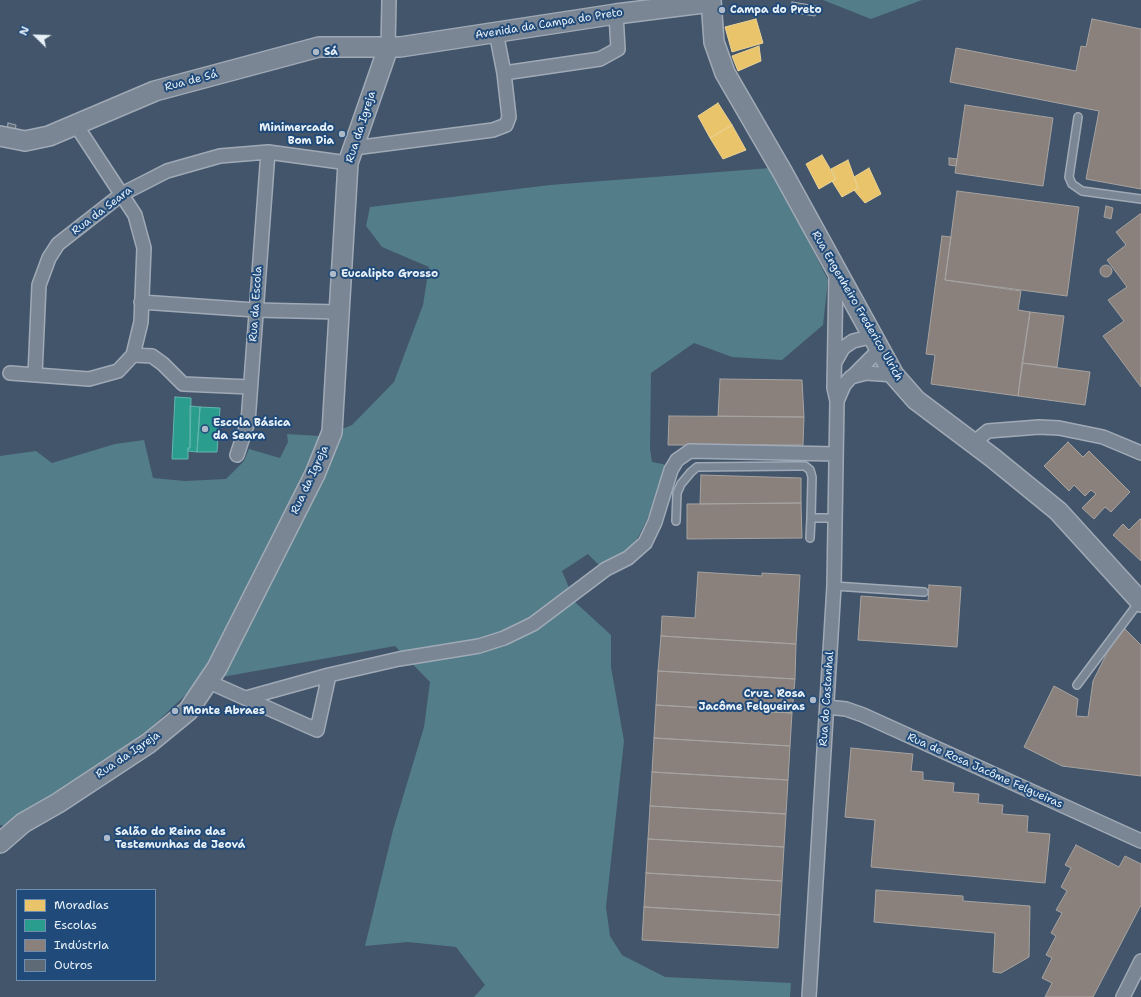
<!DOCTYPE html>
<meta charset="utf-8">
<style>
body{margin:0}
#map{position:relative;width:1141px;height:997px;overflow:hidden;background:#43556b;font-family:"Shantell Sans",sans-serif}
canvas{display:block}
.legend{position:absolute;left:16px;top:889px;width:140px;height:92px;box-sizing:border-box;background:#1f4a7a;border:1px solid #6f8dac;margin:0;padding:5px 7px;list-style:none;font-size:12px;color:#e8f1f8}
.legend li{display:flex;align-items:center;gap:8px;height:20px}
.legend b{width:20px;border:1px solid #6f8dac}
.north{position:absolute;left:16px;top:16px;width:40px;height:40px;-webkit-text-stroke:3px #1f4a7a;paint-order:stroke;rotate:293deg;font-size:11px;font-weight:700;line-height:16px;text-align:center;color:#e8f1f8}
.north::after{content:'';display:block;margin:auto;width:14px;height:18px;background:#e8f1f8;clip-path:polygon(50% 0,100% 100%,50% 72%,0 100%)}
</style>
<div id="map">
<canvas width="1141" height="997"></canvas>
<ul class="legend">
<li><b style="height:11px;background:#e9c46a"></b>Moradias</li>
<li><b style="height:11px;background:#2a9d8f"></b>Escolas</li>
<li><b style="height:11px;background:#8a817c"></b>Indústria</li>
<li><b style="height:11px;background:#5f6a77"></b>Outros</li>
</ul>
<div class="north">N</div>
</div>
<script>
const c = document.querySelector('canvas').getContext('2d');
c.lineJoin = 'round';
function fillPath(path, color) {
  c.fillStyle = color;
  c.fill(path, 'evenodd');
}
function shape(rows) {
  const path = new Path2D();
  for (const r of rows) {
    if (r.length === 3) {
      path.moveTo(r[0] + r[2], r[1]);
      path.arc(r[0], r[1], r[2], 0, 2 * Math.PI);
      continue;
    }
    path.moveTo(r[0], r[1]);
    for (let i = 2; i < r.length; i += 2) path.lineTo(r[i], r[i + 1]);
  }
  return path;
}
function stroke(path, color, width, dash) {
  c.strokeStyle = color;
  c.lineWidth = width;
  c.lineCap = dash ? 'butt' : 'round';
  c.setLineDash(dash || []);
  c.stroke(path);
}
function write(font, color, halo, rows, align = 'center') {
  c.font = font + ' "Shantell Sans",sans-serif';
  c.lineWidth = 4;
  c.setLineDash([]);
  c.textBaseline = 'middle';
  c.strokeStyle = halo;
  c.fillStyle = color;
  for (const [text, x, y, turn = 0] of rows) {
    c.save();
    c.translate(x, y);
    c.rotate((+turn || 0) * Math.PI / 180);
    c.textAlign = isNaN(turn) ? turn : align;
    if (halo) c.strokeText(text, 0, 0);
    c.fillText(text, 0, 0);
    c.restore();
  }
}
const green = shape([
 [823,0,922,0,871,19],
 [771,168,828,280,823,325,782,360,732,357,694,343,651,373,650,449,652,462,667,465,657,500,633,547,600,566,588,554,562,571,575,602,611,635,611,667,624,741,606,907,610,936,622,955,665,977,791,983,790,997,474,997,485,985,456,947,408,942,365,946,393,830,424,727,430,682,395,646,222,677,337,431,352,425,394,382,423,305,429,267,382,247,366,226,370,207,550,185],
 [287,434,319,436,323,444,265,560,198,683,135,743,9,827,0,825,0,456,36,451,52,463,115,444,144,440,153,478,185,481,226,479,244,461,249,449,280,458,288,442]
]);
const homes = shape([
 [756,19,763,43,732,52,725,27,756,19],
 [759,46,761,61,738,71,732,56,759,46],
 [718,103,732,125,710,138,698,116,718,103],
 [732,125,746,150,723,159,710,138,732,125],
 [822,155,836,179,819,189,806,164,822,155],
 [848,160,858,188,842,197,832,181,836,179,831,169,848,160],
 [869,168,881,194,865,203,854,190,858,188,854,177,869,168]
]);
const schools = shape([
 [175,397,191,398,190,448,188,448,188,459,172,459,175,397],
 [190,406,200,407,197,452,188,451,188,448,190,448,190,406],
 [200,407,220,408,217,452,197,452,200,407]
]);
const industry = shape([
 [1092,19,1141,29,1141,189,1086,179,1099,111,950,82,956,48,1076,71,1081,46,1086,47,1092,19],
 [965,105,1053,118,1043,186,955,173,965,105],
 [949,158,957,159,956,166,949,165,949,158],
 [957,191,1079,207,1067,296,945,280,957,191],
 [1106,206,1113,208,1111,219,1104,217,1106,206],
 [1140,214,1141,215,1141,387,1103,336,1124,321,1108,300,1127,287,1107,260,1126,245,1116,232,1140,214],
 [942,236,951,237,945,280,1021,291,1018,310,1030,312,1018,396,931,384,935,355,926,354,942,236],
 [1106,271,6],
 [1030,312,1064,316,1057,367,1022,363,1030,312],
 [1022,363,1090,372,1085,405,1018,396,1022,363],
 [720,379,802,380,804,417,718,416,720,379],
 [669,416,804,417,803,445,668,445,669,416],
 [1068,442,1083,457,1089,451,1130,492,1111,512,1105,507,1094,519,1082,508,1096,494,1091,490,1085,496,1074,485,1069,491,1044,466,1068,442],
 [701,475,801,478,801,503,700,504,701,475],
 [801,503,802,538,687,539,687,504,801,503],
 [1140,519,1141,520,1141,561,1113,535,1123,524,1129,530,1140,519],
 [698,572,762,576,762,573,800,575,796,644,661,636,662,616,695,618,698,572],
 [929,585,961,587,957,647,858,640,861,596,928,601,929,585],
 [1121,625,1141,645,1141,776,1062,766,1024,747,1054,686,1078,699,1076,716,1088,717,1093,681,1121,625],
 [661,636,796,644,795,679,658,671,661,636],
 [658,671,795,679,792,713,656,705,658,671],
 [656,705,792,713,790,746,654,738,656,705],
 [654,738,790,746,788,780,652,772,654,738],
 [851,748,913,754,911,771,923,772,923,780,954,783,953,792,979,794,978,803,1003,805,1002,814,1028,816,1027,832,1050,834,1045,883,871,867,875,820,845,817,851,748],
 [652,772,788,780,786,814,650,806,652,772],
 [650,806,786,814,784,847,648,839,650,806],
 [648,839,784,847,782,881,646,873,648,839],
 [1076,845,1119,867,1125,856,1141,864,1141,905,1093,997,1045,997,1052,983,1042,978,1052,958,1046,955,1056,936,1051,933,1062,913,1056,910,1067,891,1061,887,1071,868,1065,865,1076,845],
 [646,873,782,881,780,915,644,907,646,873],
 [876,890,963,896,963,901,1030,906,1029,957,1001,973,993,972,995,933,874,922,876,890],
 [644,907,780,915,778,948,642,940,644,907]
]);
const building = shape([
 [792,2,817,6,815,16,790,12,792,2],
 [8,123,16,125,15,132,7,131,8,123]
]);
const lane = shape([
 [1078,117,1069,177,1072,184,1082,191,1141,199],
 [676,521,677,493,681,484,691,472,697,467,798,466,805,466,810,470,812,477,811,518,835,518],
 [810,538,811,518],
 [834,586,924,592],
 [1077,685,1139,602]
]);
const street = shape([
 [388,48,389,0],
 [504,73,600,59,618,49,616,14],
 [76,125,135,215,144,248,141,322,133,355],
 [354,148,493,130,506,125,509,117,504,73,496,32],
 [141,302,255,310,338,312],
 [835,362,843,348,853,341,866,338,875,338],
 [10,373,89,379,118,371,133,355,152,356,163,364,183,384,250,387],
 [35,375,39,285,49,258,58,244,122,194,167,171,220,156,268,152,348,163],
 [853,376,880,349],
 [837,401,844,385,851,377,866,373,894,375],
 [973,443,988,431,1039,427,1059,428,1103,437,1141,453],
 [237,455,248,422,268,152],
 [209,682,317,730,329,675],
 [246,698,329,675,399,659,479,646,504,638,533,624,606,569,628,558,645,543,655,522,671,470,677,460,690,451,836,454],
 [827,707,846,709,863,715,1141,841],
 [809,997,834,586,837,401,834,388,836,274],
 [1123,997,1141,961]
]);
const secondary = shape([
 [711,0,714,42,725,73,783,173,894,375,916,400,993,458,1058,511,1141,602],
 [0,136,25,141,49,136,155,91,319,47,400,47,616,14,711,2],
 [0,843,23,823,58,803,149,743,188,711,217,668,315,474,332,432,348,163,388,48]
]);
const markers = [
 [722,10,4,"#aebac7"],
 [316,52,4,"#aebac7"],
 [342,134,4,"#aebac7"],
 [333,274,4,"#aebac7"],
 [205,429,4,"#aebac7"],
 [813,700,4,"#aebac7"],
 [175,711,4,"#aebac7"],
 [107,838,4,"#aebac7"]
];
const poiNames = [
 ["Campa do Preto",730,10],
 ["Sá",324,52],
 ["Minimercado",334,128,"right"],
 ["Bom Dia",334,141,"right"],
 ["Eucalipto Grosso",341,274],
 ["Escola Básica",213,423],
 ["da Seara",213,436],
 ["Cruz. Rosa",805,694,"right"],
 ["Jacôme Felgueiras",805,707,"right"],
 ["Monte Abraes",183,711],
 ["Salão do Reino das",115,832],
 ["Testemunhas de Jeová",115,845]
];
const streetNames = [
 ["Avenida da Campa do Preto",549,24,-9],
 ["Rua de Sá",191,81,-15],
 ["Rua da Igreja",361,127,-72],
 ["Rua da Seara",102,211,-37],
 ["Rua da Escola",256,304,-86],
 ["Rua Engenheiro Frederico Ulrich",857,306,60],
 ["Rua da Igreja",310,480,-65],
 ["Rua do Castanhal",827,699,-86],
 ["Rua da Igreja",128,755,-34],
 ["Rua de Rosa Jacôme Felgueiras",985,771,24]
];
fillPath(green, '#537d88');
fillPath(homes, '#e9c46a');
stroke(homes, '#e9d295', 1);
fillPath(schools, '#2a9d8f');
stroke(schools, '#63b6ae', 1);
fillPath(industry, '#8a817c');
stroke(industry, '#a6a3a1', 1);
fillPath(building, '#5f6a77');
stroke(building, '#a0aab6', 1);
stroke(lane, '#a0aab6', 10);
stroke(street, '#a0aab6', 16);
stroke(secondary, '#a0aab6', 22);
stroke(lane, '#7a8694', 7);
stroke(street, '#7a8694', 13);
stroke(secondary, '#7a8694', 19);
for (const [x, y, r, color] of markers) {
  const dot = new Path2D();
  dot.arc(x, y, r, 0, 2 * Math.PI);
  c.fillStyle = color;
  c.fill(dot);
  stroke(dot, '#1f4a7a', 1.5);
}
write('bold 11px', '#e8f1f8', '#1f4a7a', poiNames, 'left');
write('11px', '#e8f1f8', '#1f4a7a', streetNames);
</script>
